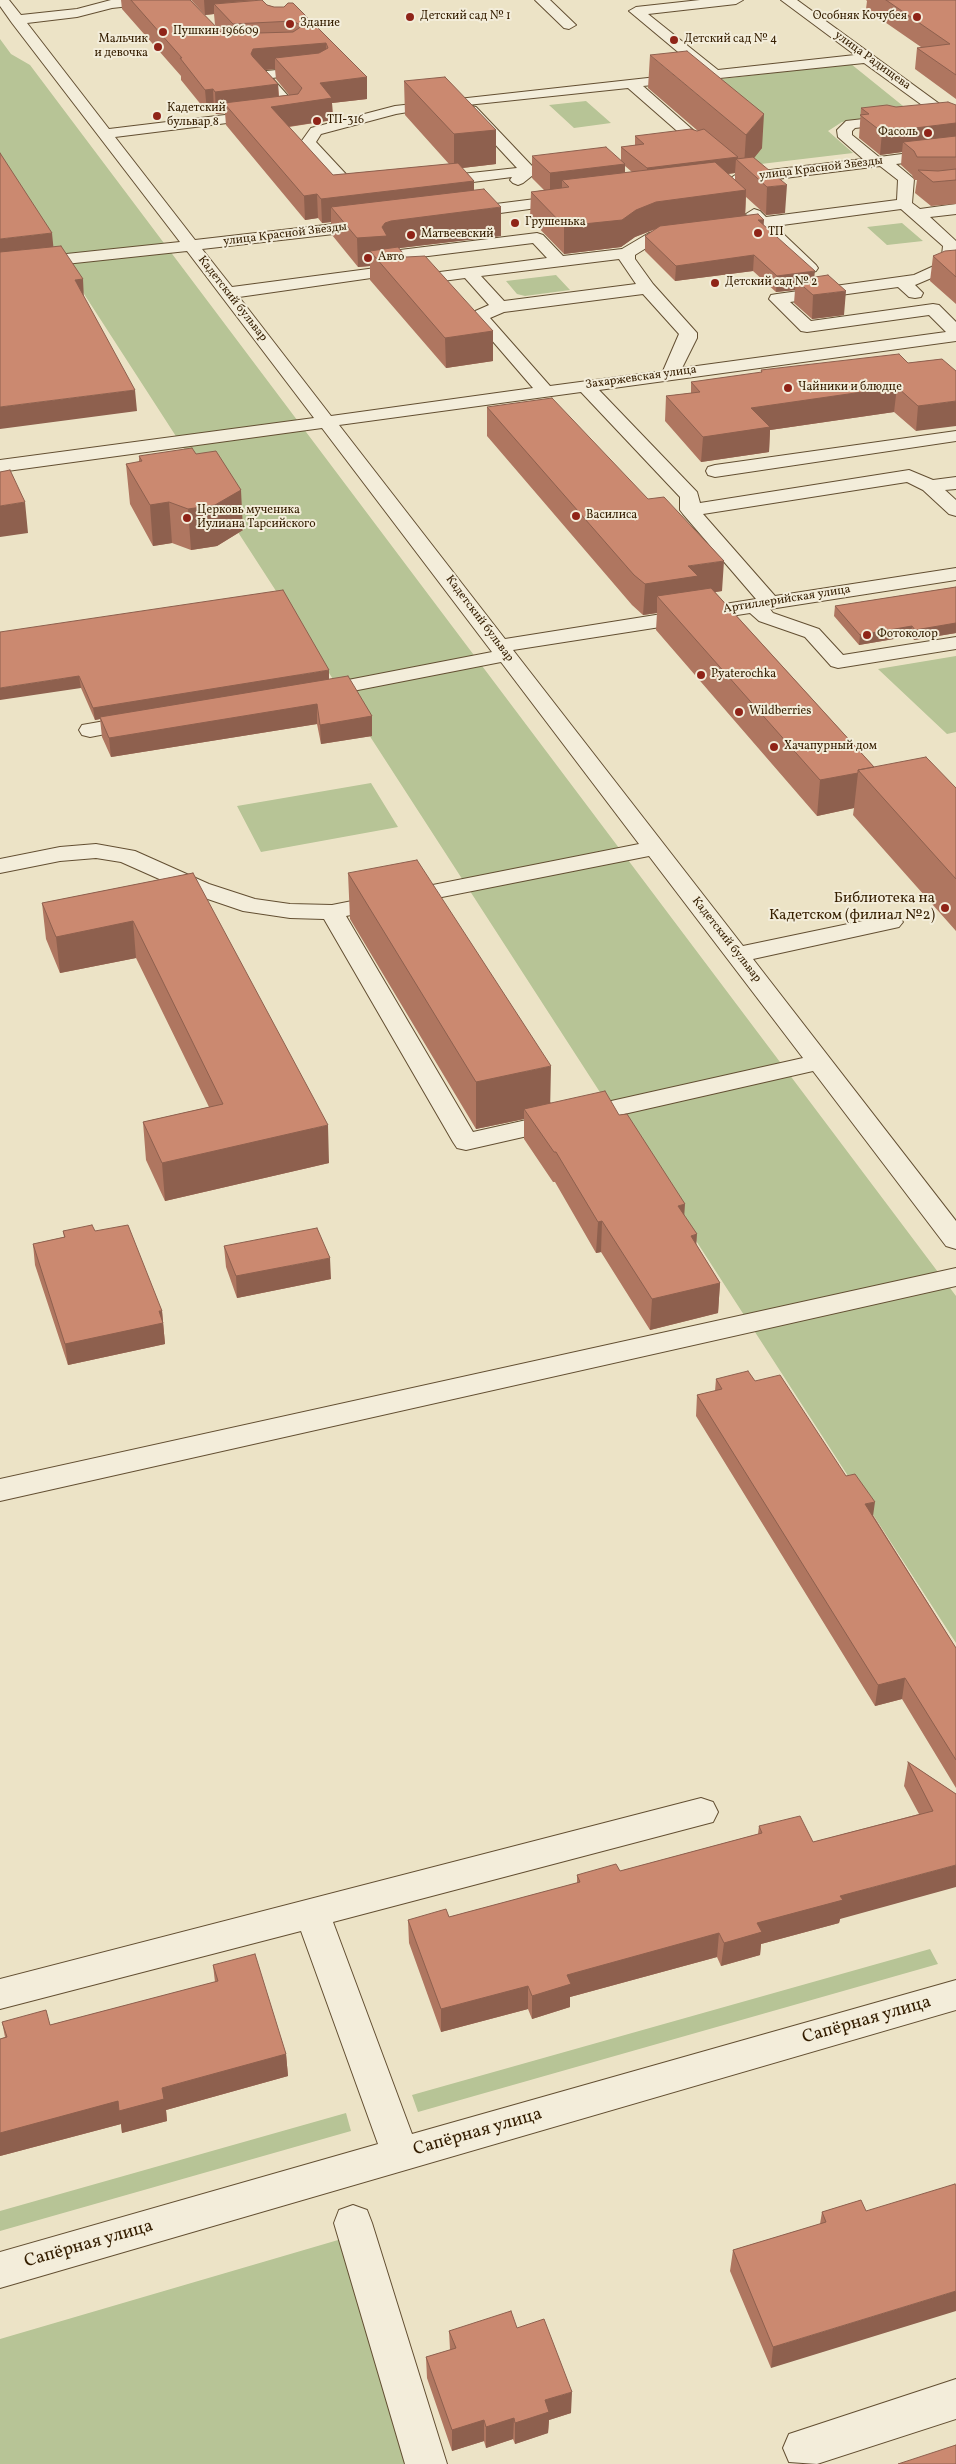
<!DOCTYPE html>
<meta charset="utf-8">
<style>
body{margin:0}
canvas{display:block;background:#ece3c6}
</style>
<canvas width="956" height="2464"></canvas>
<script>
const c = document.querySelector('canvas').getContext('2d');
c.lineJoin = 'round';
function fillPath(path, color) {
  c.fillStyle = color;
  c.fill(path, 'evenodd');
}
function shape(rows) {
  const path = new Path2D();
  for (const r of rows) {
    path.moveTo(r[0], r[1]);
    for (let i = 2; i < r.length; i += 2) path.lineTo(r[i], r[i + 1]);
  }
  return path;
}
function stroke(path, color, width, dash) {
  c.strokeStyle = color;
  c.lineWidth = width;
  c.lineCap = dash ? 'butt' : 'round';
  c.setLineDash(dash || []);
  c.stroke(path);
}
function write(font, color, halo, rows, align = 'center') {
  c.font = font + ' Vollkorn,serif';
  c.lineWidth = 4;
  c.setLineDash([]);
  c.textBaseline = 'middle';
  c.strokeStyle = halo;
  c.fillStyle = color;
  for (const [text, x, y, turn = 0] of rows) {
    c.save();
    c.translate(x, y);
    c.rotate((+turn || 0) * Math.PI / 180);
    c.textAlign = isNaN(turn) ? turn : align;
    if (halo) c.strokeText(text, 0, 0);
    c.fillText(text, 0, 0);
    c.restore();
  }
}
const green = shape([
 [0,39,11,54,30,65,956,1296,956,1643,0,164],
 [851,64,913,114,842,122,828,131,853,153,744,166,694,82],
 [586,101,611,123,574,128,549,105],
 [902,223,923,241,887,245,867,227],
 [556,275,570,290,525,296,517,294,506,281],
 [956,656,956,732,947,734,878,669],
 [371,783,398,827,261,852,237,806],
 [930,1949,938,1964,418,2112,412,2095],
 [346,2113,351,2131,0,2231,0,2211],
 [345,2238,413,2464,0,2464,0,2339]
]);
const minor = shape([
 [0,0,9,0,21,15,77,9,111,0,155,0,148,4,112,8,77,17,27,23,109,129,283,108,256,78,254,75,256,72,318,66,320,69,318,72,272,78,299,108,301,111,299,114,115,137,195,240,369,220,377,225,369,230,202,249,232,287,391,266,384,256,386,253,392,251,537,233,543,235,563,256,622,249,649,233,680,228,686,230,688,233,686,236,659,240,635,255,635,259,653,284,697,333,697,338,682,368,946,332,929,315,807,332,801,331,769,299,771,295,777,294,914,275,936,265,942,255,943,246,901,209,775,226,816,265,818,268,816,271,810,273,804,271,759,228,728,232,720,227,722,224,750,219,746,214,754,209,760,211,766,217,897,200,898,180,880,166,737,184,729,179,737,174,863,159,838,137,837,130,846,121,881,117,902,121,904,124,902,127,897,128,881,125,855,128,852,131,852,135,879,157,956,147,956,157,896,164,914,179,912,203,920,209,956,204,956,214,930,217,956,241,956,258,948,271,915,285,923,293,921,297,915,298,909,297,898,287,790,302,811,321,933,304,939,305,956,322,956,341,599,390,697,492,700,503,909,470,933,480,956,477,956,489,945,490,956,500,956,516,949,514,923,490,907,482,703,514,775,596,956,568,956,580,770,609,773,613,819,629,843,655,956,637,956,649,838,668,831,666,805,637,759,621,750,613,513,650,743,946,891,915,899,917,903,922,899,927,753,959,956,1221,956,1249,946,1246,813,1071,466,1150,457,1148,453,1142,324,919,290,918,243,911,193,894,121,862,96,858,60,861,0,873,0,859,60,847,96,844,135,851,209,884,255,899,290,904,332,905,639,844,501,662,317,698,309,697,306,692,309,687,317,686,492,652,322,428,0,472,0,460,314,418,187,251,0,271,0,261,180,242,12,23,0,6,0,0],
 [533,243,547,258,417,275,404,259,533,243],
 [619,259,636,284,504,301,481,276,619,259],
 [399,274,407,284,413,285,465,278,489,305,473,312,471,316,533,388,331,416,239,297,399,274],
 [643,294,679,334,663,371,550,386,490,318,504,312,643,294],
 [581,392,680,497,680,510,683,514,756,599,505,639,339,425,581,392],
 [649,856,803,1058,473,1132,346,916,649,856],
 [535,0,550,0,576,25,569,29,564,28,535,0],
 [700,0,743,0,736,4,648,14,718,70,855,55,781,0,797,0,956,116,956,127,951,126,864,63,643,86,702,138,704,141,697,145,692,144,628,88,420,110,396,114,321,134,316,142,357,186,371,187,374,190,366,195,348,194,301,142,311,128,395,106,702,72,629,11,636,7,700,0],
 [471,106,476,107,532,166,570,161,578,166,570,171,533,175,523,183,518,185,513,183,510,180,512,177,434,187,429,185,426,182,434,177,517,168,466,113,464,110,471,106],
 [567,195,573,197,575,200,573,203,464,218,456,213,464,208,567,195],
 [956,431,956,441,715,477,708,475,706,471,708,467,715,465,956,431],
 [139,715,147,716,150,721,147,726,90,737,82,735,79,730,82,725,139,715],
 [956,1268,956,1286,0,1501,0,1479,956,1268],
 [701,1798,713,1802,718,1812,713,1822,333,1922,412,2134,956,1980,956,2010,0,2288,0,2252,378,2144,301,1931,0,2009,0,1979,701,1798],
 [353,2205,367,2210,372,2223,447,2464,405,2464,334,2223,339,2210,353,2205],
 [956,2379,956,2419,817,2464,789,2462,783,2448,789,2434,956,2379]
]);
const wall = shape([
 [121,0,190,0,223,34,224,34,215,25,214,14,205,15,191,0,253,0,274,7,284,7,367,77,367,99,332,103,333,120,289,127,333,175,449,164,405,115,404,81,496,130,496,164,462,168,474,181,474,190,501,236,399,248,406,257,493,331,493,361,446,368,370,280,370,266,358,267,332,235,331,222,322,223,318,218,305,220,226,125,225,113,216,114,214,111,207,112,181,80,181,76,122,9],
 [275,69,276,79,289,95,279,96,278,84,265,70],
 [866,0,956,0,956,99,915,69,917,48,921,47,866,9,867,1],
 [650,55,762,148,754,158,785,213,766,215,746,197,745,216,764,226,814,277,844,315,812,319,794,303,795,290,776,292,753,271,675,281,645,251,645,236,656,229,635,237,621,247,564,254,530,219,531,192,544,190,532,178,532,156,621,160,621,147,635,145,635,136,698,131,648,88],
 [625,166,632,172,625,173],
 [735,173,735,180,728,174],
 [956,105,956,204,931,206,915,193,917,180,914,180,912,175,901,165,902,152,880,155,859,138,861,108],
 [956,250,956,304,930,281,933,256],
 [942,359,916,431,894,412,770,430,769,452,701,462,665,421,666,396,691,393,691,382,761,373,761,370,908,363],
 [487,407,722,591,715,592,874,767,956,788,956,931,853,815,854,808,817,816,656,630,657,613,643,615,632,605,487,436],
 [139,456,243,530,217,546,191,550,172,543,153,546,130,504,126,464,139,462],
 [956,587,956,633,914,640,911,636,859,645,834,616,835,606],
 [0,632,329,679,372,716,372,736,321,744,317,724,111,757,102,737,100,719,95,720,81,688],
 [193,873,329,1163,165,1201,146,1160,143,1122,209,1107,136,958,60,973,46,939,42,903],
 [348,873,551,1103,619,1115,684,1215,696,1244,720,1283,718,1313,650,1330,601,1252,596,1253,555,1182,553,1182,524,1139,524,1119,476,1129,350,919],
 [63,1231,95,1231,162,1311,165,1344,68,1365,35,1265,33,1244,64,1237],
 [224,1246,331,1279,237,1298,226,1267],
 [716,1379,755,1381,846,1476,873,1515,956,1648,956,1788,902,1699,875,1706,696,1416,697,1395,715,1391],
 [908,1762,956,1794,840,1919,839,1923,761,1944,760,1955,721,1966,717,1957,570,1997,570,2007,532,2019,528,2009,441,2032,409,1943,408,1920,449,1917,577,1883,577,1875,620,1871,758,1834,759,1826,813,1842,919,1814,904,1786],
 [213,1965,286,2054,288,2076,166,2110,167,2121,122,2133,121,2124,0,2156,0,2039,5,2037,2,2022,50,2025,215,1982],
 [861,2200,771,2368,730,2271,733,2250,820,2224,822,2212],
 [517,2328,571,2413,549,2420,548,2433,515,2444,513,2439,486,2448,484,2441,452,2451,427,2378,426,2357,450,2350,449,2331]
]);
const shadedWall = shape([
 [204,0,253,0,214,4,214,14,205,15],
 [326,43,327,65,275,58,275,69,254,71,251,54,253,49],
 [367,77,367,99,332,103,333,120,272,129,224,103,225,113,216,114,215,92,278,84,279,105,320,83],
 [213,89,214,111,207,112,205,90],
 [764,114,762,148,746,168,744,166,746,135],
 [956,123,956,146,903,142,902,152,880,155,882,132],
 [496,130,496,164,454,169,454,134],
 [738,157,738,160,736,159,735,173,647,184,647,168],
 [625,164,625,187,569,187,562,180,562,194,550,196,550,173],
 [474,181,474,205,331,207,331,222,322,223,321,199],
 [787,185,785,213,766,215,767,187],
 [746,190,745,218,655,229,635,237,621,247,564,254,564,226,636,210,656,202],
 [317,194,318,218,305,220,304,196],
 [501,207,501,236,392,249,370,251,370,266,358,267,357,238,382,227,385,223,391,221],
 [758,220,764,220,763,235],
 [52,233,54,253,0,259,0,239],
 [754,255,753,271,675,281,676,266],
 [815,271,813,287,796,280,795,290,776,292,777,276],
 [83,279,84,300,75,280],
 [846,291,844,315,812,319,813,295],
 [493,331,493,361,446,368,445,338],
 [897,387,894,412,770,430,769,452,701,462,703,437,751,408],
 [135,390,137,411,0,429,0,407],
 [956,401,956,426,916,431,918,406],
 [241,490,243,530,217,546,191,550,188,509],
 [25,502,28,533,0,537,0,506],
 [169,502,172,543,153,546,150,505],
 [724,561,722,591,697,595,657,596,657,613,643,615,645,584,688,566],
 [956,623,956,633,914,640,915,630],
 [912,626,911,636,859,645,860,635],
 [329,670,329,682,100,717,100,719,95,720,93,708],
 [79,676,81,688,0,700,0,688],
 [317,704,317,724,111,757,109,738],
 [372,716,372,736,321,744,320,725],
 [858,773,854,808,817,816,820,780],
 [133,921,136,958,60,973,56,937],
 [551,1066,550,1113,524,1109,524,1119,476,1129,476,1082],
 [328,1125,329,1163,165,1201,162,1163],
 [685,1204,683,1234,678,1206],
 [602,1221,601,1252,596,1253,598,1222],
 [697,1234,695,1265,691,1236],
 [330,1258,331,1279,237,1298,236,1276],
 [720,1283,718,1313,650,1330,652,1299],
 [162,1311,165,1344,68,1365,65,1344],
 [875,1502,872,1523,865,1504],
 [905,1678,902,1699,875,1706,878,1685],
 [956,1865,956,1887,840,1919,839,1923,761,1944,760,1955,721,1966,724,1943,757,1923,840,1896],
 [719,1933,717,1957,570,1997,570,2007,532,2019,532,1996,567,1975],
 [528,1986,528,2009,441,2032,441,2009],
 [286,2054,288,2076,166,2110,167,2121,122,2133,121,2124,0,2156,0,2133],
 [956,2291,956,2311,771,2368,773,2347],
 [572,2392,571,2413,549,2420,548,2433,515,2444,515,2423,545,2400],
 [514,2418,513,2439,486,2448,486,2427],
 [484,2420,484,2441,452,2451,452,2430]
]);
const building = shape([
 [131,0,190,0,223,34,293,32,302,26,293,21,233,24,214,4,262,0,267,5,274,7,284,7,288,3,293,3,367,77,320,83,332,98,271,107,333,175,458,163,474,181,321,199,317,194,304,196,224,103,298,94,302,88,275,58,319,53,328,48,326,43,253,49,251,54,253,57,278,84,215,92,213,89,205,90,180,58,182,58,131,0],
 [886,0,956,0,956,75,917,48,950,44,886,0],
 [687,51,764,114,746,135,650,55,687,51],
 [445,77,496,130,454,134,404,81,445,77],
 [948,102,956,105,956,123,882,132,860,115,869,114,861,108,887,105,896,107,948,102],
 [691,129,697,131,704,129,738,157,647,168,621,147,644,144,635,136,691,129],
 [956,136,956,157,917,157,914,151,903,142,956,136],
 [606,147,625,164,550,173,532,156,606,147],
 [0,153,52,233,0,239,0,153],
 [753,157,787,185,767,187,736,159,753,157],
 [715,162,746,190,656,202,636,210,622,220,564,226,531,192,569,187,562,180,715,162],
 [956,169,956,180,933,182,918,170,938,171,956,169],
 [484,189,501,207,391,221,385,223,382,227,387,236,357,238,331,207,484,189],
 [758,214,764,220,758,220,815,271,777,276,754,255,676,266,645,236,660,226,758,214],
 [61,246,83,279,75,280,135,390,0,407,0,252,61,246],
 [398,247,406,257,425,256,493,331,445,338,370,251,398,247],
 [956,250,956,277,933,256,945,251,956,250],
 [828,275,846,291,813,295,796,280,828,275],
 [899,354,908,363,942,359,956,371,956,401,918,406,897,387,751,408,770,427,703,437,666,396,700,392,691,382,762,372,761,370,899,354],
 [552,398,648,499,664,497,724,561,688,566,698,576,645,584,634,575,487,407,552,398],
 [192,448,196,454,216,451,241,490,215,505,188,509,169,502,150,505,126,464,142,461,139,456,192,448],
 [10,470,25,502,0,506,0,472,10,470],
 [956,587,956,623,915,630,912,626,860,635,835,606,956,587],
 [711,588,874,767,858,770,858,773,820,780,657,596,711,588],
 [283,590,329,670,93,708,79,676,0,688,0,632,283,590],
 [348,676,372,716,320,725,317,704,109,738,100,717,348,676],
 [926,757,956,788,956,879,858,770,926,757],
 [417,860,551,1066,476,1082,348,873,417,860],
 [193,873,328,1125,162,1163,143,1122,223,1104,133,921,56,937,42,903,193,873],
 [605,1091,619,1115,627,1114,685,1204,678,1206,697,1234,691,1236,720,1283,652,1299,602,1221,598,1222,556,1152,554,1152,524,1109,605,1091],
 [92,1225,95,1231,128,1225,162,1311,159,1311,163,1323,65,1344,33,1244,65,1237,63,1231,92,1225],
 [317,1228,330,1258,236,1276,224,1246,317,1228],
 [748,1371,755,1381,780,1375,846,1476,855,1474,875,1502,865,1504,956,1648,956,1760,905,1678,878,1685,697,1395,722,1389,716,1379,748,1371],
 [908,1762,956,1794,956,1865,840,1896,843,1900,757,1923,762,1932,724,1943,719,1933,567,1975,571,1984,532,1996,528,1986,441,2009,408,1920,446,1909,449,1917,580,1882,577,1875,616,1864,620,1871,762,1833,759,1826,800,1816,813,1842,933,1811,908,1762],
 [255,1954,286,2054,162,2088,164,2099,119,2111,118,2101,0,2133,0,2039,7,2037,2,2022,46,2010,50,2025,218,1981,213,1965,255,1954],
 [955,2184,956,2186,956,2291,773,2347,733,2250,826,2222,822,2212,861,2200,866,2211,955,2184],
 [511,2311,517,2328,544,2319,572,2392,545,2400,549,2412,515,2423,514,2418,486,2427,484,2420,452,2430,426,2357,456,2348,449,2331,511,2311],
 [956,2445,956,2464,898,2464,956,2445]
]);
const markers = [
 [410,17,5,"#8f2418"],
 [917,17,5,"#8f2418"],
 [290,24,5,"#8f2418"],
 [163,32,5,"#8f2418"],
 [674,40,5,"#8f2418"],
 [158,47,5,"#8f2418"],
 [157,116,5,"#8f2418"],
 [317,121,5,"#8f2418"],
 [928,133,5,"#8f2418"],
 [515,223,5,"#8f2418"],
 [758,233,5,"#8f2418"],
 [411,235,5,"#8f2418"],
 [368,258,5,"#8f2418"],
 [715,283,5,"#8f2418"],
 [788,388,5,"#8f2418"],
 [576,516,5,"#8f2418"],
 [187,518,5,"#8f2418"],
 [867,635,5,"#8f2418"],
 [701,675,5,"#8f2418"],
 [739,712,5,"#8f2418"],
 [774,747,5,"#8f2418"],
 [945,908,5,"#8f2418"]
];
const farPoinames = [
 ["Детский сад № 1",420,17],
 ["Особняк Кочубея",907,17,"right"],
 ["Здание",300,24],
 ["Пушкин 196609",173,32],
 ["Мальчик",148,40,"right"],
 ["и девочка",148,54,"right"],
 ["Детский сад № 4",684,40],
 ["Кадетский",167,109],
 ["бульвар 8",167,123],
 ["ТП-316",327,121],
 ["Фасоль",918,133,"right"],
 ["Грушенька",525,223],
 ["ТП",768,233],
 ["Матвеевский",421,235],
 ["Авто",378,258],
 ["Детский сад № 2",725,283],
 ["Чайники и блюдце",798,388],
 ["Церковь мученика",197,511],
 ["Иулиана Тарсийского",197,525],
 ["Василиса",586,516],
 ["Фотоколор",877,635],
 ["Pyaterochka",711,675],
 ["Wildberries",749,712],
 ["Хачапурный дом",784,747]
];
const farStreetnames = [
 ["улица Радищева",872,61,36],
 ["улица Красной Звезды",821,169,-7],
 ["улица Красной Звезды",285,235,-7],
 ["Кадетский бульвар",232,299,52],
 ["Захаржевская улица",641,378,-8],
 ["Артиллерийская улица",787,600,-9],
 ["Кадетский бульвар",479,619,53],
 ["Кадетский бульвар",726,940,52]
];
const poiNames = [
 ["Библиотека на",935,899],
 ["Кадетском (филиал №2)",935,916]
];
const nearStreetnames = [
 ["Сапёрная улица",867,2021,-16],
 ["Сапёрная улица",478,2133,-16],
 ["Сапёрная улица",89,2245,-16]
];
fillPath(green, '#b7c496');
stroke(minor, '#634f32', 2);
fillPath(minor, '#f3edda');
fillPath(wall, '#af7660');
fillPath(shadedWall, '#8e604e');
fillPath(building, '#cb8970');
stroke(building, '#8e604e', 1);
for (const [x, y, r, color] of markers) {
  const dot = new Path2D();
  dot.arc(x, y, r, 0, 2 * Math.PI);
  c.fillStyle = color;
  c.fill(dot);
  stroke(dot, '#f3edda', 2);
}
write('12px', '#351e00', '#f3edda', farPoinames, 'left');
write('12px', '#351e00', '#f3edda', farStreetnames);
write('15px', '#351e00', '#f3edda', poiNames, 'right');
write('18px', '#351e00', '#f3edda', nearStreetnames);
</script>
